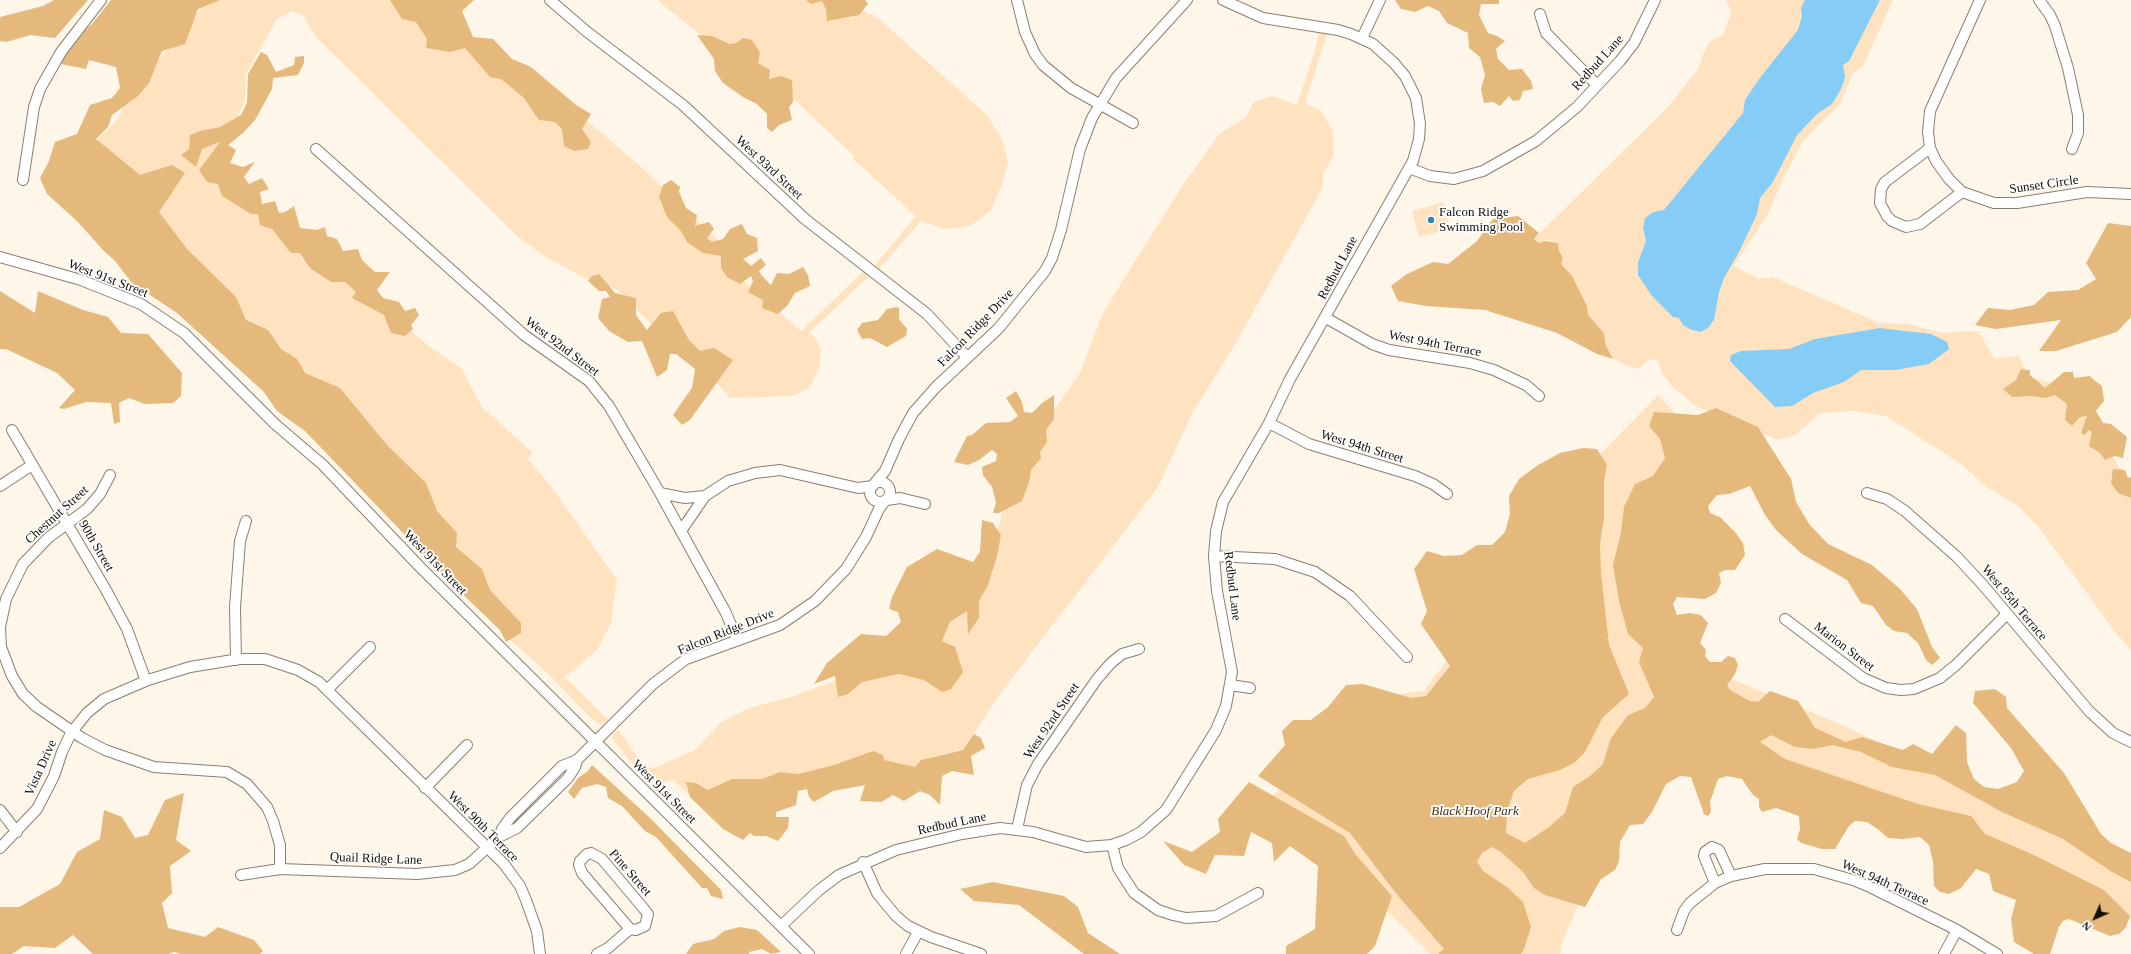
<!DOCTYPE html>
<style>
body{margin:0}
#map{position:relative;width:2131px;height:954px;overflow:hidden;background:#fff6ea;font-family:Georgia,serif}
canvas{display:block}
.north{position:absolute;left:2075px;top:898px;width:40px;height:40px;-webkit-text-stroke:3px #fff;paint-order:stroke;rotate:225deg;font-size:11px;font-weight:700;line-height:16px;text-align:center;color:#140f09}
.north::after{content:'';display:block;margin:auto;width:14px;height:18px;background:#140f09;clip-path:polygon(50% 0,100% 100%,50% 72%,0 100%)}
</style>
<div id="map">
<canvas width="2131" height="954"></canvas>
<div class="north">N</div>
</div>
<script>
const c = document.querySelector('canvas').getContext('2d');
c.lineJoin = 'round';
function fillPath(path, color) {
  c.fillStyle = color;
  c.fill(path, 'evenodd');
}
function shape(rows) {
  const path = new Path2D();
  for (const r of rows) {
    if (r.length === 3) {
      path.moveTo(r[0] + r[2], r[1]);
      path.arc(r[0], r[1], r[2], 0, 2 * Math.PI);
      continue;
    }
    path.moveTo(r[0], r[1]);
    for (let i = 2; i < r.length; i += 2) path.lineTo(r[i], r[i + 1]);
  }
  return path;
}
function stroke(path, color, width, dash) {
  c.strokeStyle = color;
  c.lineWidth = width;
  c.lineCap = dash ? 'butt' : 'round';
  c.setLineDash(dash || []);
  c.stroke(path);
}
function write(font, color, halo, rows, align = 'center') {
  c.font = font + ' Georgia,serif';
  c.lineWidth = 3.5;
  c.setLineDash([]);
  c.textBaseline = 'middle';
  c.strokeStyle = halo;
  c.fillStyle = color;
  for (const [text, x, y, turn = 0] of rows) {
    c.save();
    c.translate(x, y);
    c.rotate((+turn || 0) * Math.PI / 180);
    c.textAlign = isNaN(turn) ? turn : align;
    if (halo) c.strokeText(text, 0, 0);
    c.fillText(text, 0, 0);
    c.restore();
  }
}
const green = shape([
 [207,0,430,0,476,45,579,114,638,164,723,245,743,281,801,331,864,271,870,275,810,332,821,348,819,368,810,387,793,396,730,398,719,385,681,355,618,290,581,276,547,258,519,238,315,36,303,15,292,11,277,19,246,74,245,101,216,163,238,187,384,305,427,345,461,368,482,407,533,453,528,459,553,489,617,580,611,623,597,650,565,677,608,720,601,725,592,719,545,671,507,637,89,148,118,119,132,86,183,34],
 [657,0,844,0,878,18,987,115,1003,141,1008,163,1002,185,990,212,970,226,944,229,921,221,879,269,875,265,916,216,853,159,855,157,767,74,697,32],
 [1726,0,1893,0,1863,66,1852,74,1840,104,1803,141,1783,179,1768,214,1734,266,1760,279,1773,277,1879,323,1909,324,1942,333,1978,331,1994,358,2019,356,2028,376,2059,386,2092,424,2131,485,2131,650,2116,633,2040,529,2017,505,1988,488,1961,464,1886,416,1854,411,1820,413,1795,435,1778,440,1695,406,1673,387,1662,374,1658,361,1654,359,1649,360,1641,367,1635,369,1613,359,1606,346,1604,333,1588,315,1587,306,1572,276,1561,264,1563,258,1559,251,1558,243,1547,240,1539,243,1534,239,1667,108,1698,69,1704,52,1710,42,1723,35,1731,13],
 [1319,33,1327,34,1305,103,1321,111,1333,131,1334,155,1324,172,1322,188,1311,209,1234,346,1193,412,1157,489,999,695,964,749,921,760,915,767,884,761,883,755,873,752,795,778,700,805,673,780,663,783,654,782,637,770,611,737,618,729,638,758,652,769,695,750,721,722,752,707,791,697,845,677,926,633,988,571,1003,509,1039,431,1080,373,1103,313,1125,277,1185,182,1220,133,1245,118,1254,102,1272,96,1297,105,1314,53],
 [1443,202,1450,229,1419,237,1412,211],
 [1658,395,1711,452,1648,523,1686,660,1840,724,2105,847,2131,864,2131,920,2044,891,1686,726,1603,845,1562,943,1560,954,1430,954,1273,796,1374,692,1388,695,1424,691,1447,660,1429,630]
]);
const forest = shape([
 [54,0,88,0,55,38,31,35,6,42,0,41,0,17,43,6],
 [111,0,220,0,198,9,185,44,162,51,149,83,138,96,112,115,108,127,96,139,140,175,172,165,185,173,159,212,187,249,236,297,246,320,268,330,281,349,297,359,305,373,340,388,387,445,426,483,437,511,457,533,456,547,482,569,490,590,521,623,521,633,506,642,500,630,453,585,305,431,277,411,264,392,177,313,132,283,115,261,103,250,77,221,47,194,40,178,49,161,55,142,77,134,90,105,112,98,120,88,116,67,89,60,86,69,61,64,72,42,92,24],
 [390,0,474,0,462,11,473,37,493,39,512,59,531,67,576,105,591,114,582,129,591,142,588,149,574,151,564,146,562,129,555,122,539,120,524,98,501,79,490,77,465,48,450,52,426,48,427,39,416,22,402,19],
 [806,0,865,0,868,4,859,15,827,21,826,9,822,1,811,4],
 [1395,0,1499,0,1499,4,1481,4,1479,15,1488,33,1497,36,1505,41,1496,49,1498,59,1509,70,1522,69,1531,81,1533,89,1523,91,1520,100,1513,101,1509,96,1500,106,1493,102,1484,103,1481,89,1485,75,1480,57,1469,48,1468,33,1447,23,1439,11,1428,6,1415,12,1401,9],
 [697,35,712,36,729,44,736,43,743,38,752,40,760,53,758,63,770,70,769,79,781,76,792,80,793,102,789,107,792,120,779,125,772,132,767,128,767,114,757,104,743,97,723,83,715,71,714,59],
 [261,52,267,55,276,72,294,65,295,57,304,56,304,63,298,75,273,78,272,89,255,120,243,133,228,145,236,150,230,163,243,167,255,162,244,177,249,184,262,178,269,189,260,192,262,204,275,201,279,213,285,212,294,206,300,228,317,230,325,227,327,236,337,239,343,251,358,249,362,260,375,272,390,272,377,290,383,298,399,302,405,311,415,308,419,315,411,325,413,329,405,336,391,333,384,315,352,298,356,292,345,282,331,282,310,268,300,253,291,253,272,229,260,225,258,214,251,214,222,196,218,184,207,182,199,170,220,142,202,149,196,167,181,155,189,149,190,135,200,131,220,127,241,115,247,103,248,74],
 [671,180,680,187,679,192,686,208,697,215,695,226,709,222,714,229,707,238,712,242,723,239,730,229,742,224,747,234,757,238,758,251,743,259,751,266,761,258,766,265,759,271,762,276,771,285,777,273,789,274,803,267,808,275,810,286,795,293,787,306,778,314,762,308,763,300,748,292,753,281,751,276,740,284,727,277,721,268,721,256,703,253,687,242,681,231,667,217,659,197,663,185],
 [1518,216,1539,233,1534,239,1539,243,1544,241,1558,243,1559,251,1563,258,1561,264,1572,276,1587,306,1588,315,1604,333,1606,346,1613,359,1597,354,1557,333,1485,310,1426,306,1398,301,1391,286,1407,274,1433,262,1448,264,1477,241,1493,219],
 [2108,223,2131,226,2131,317,2117,332,2056,351,2039,351,2061,320,1996,329,1975,325,1988,308,2010,310,2034,305,2048,292,2078,290,2096,279,2086,263],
 [599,274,615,293,636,298,636,315,647,330,661,313,673,311,689,340,700,351,714,348,733,360,690,420,682,425,673,415,692,388,695,369,676,354,670,354,667,370,657,377,642,341,628,342,609,331,598,318,602,299,610,297,606,291,599,291,588,281,592,276],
 [0,291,35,313,38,291,83,310,108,317,121,333,148,334,182,373,181,396,173,403,145,404,129,398,119,403,120,422,114,424,111,403,86,402,64,409,59,408,75,390,57,373,6,349,0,349],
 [896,307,899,308,899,319,907,329,906,336,887,347,870,338,862,339,857,330,862,323,878,320,887,309],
 [2021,369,2030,370,2030,375,2045,388,2064,372,2073,372,2074,378,2090,376,2094,380,2102,386,2104,401,2096,411,2103,423,2111,424,2127,437,2123,458,2115,456,2105,460,2100,453,2089,446,2092,432,2089,430,2084,435,2081,433,2087,416,2080,417,2072,426,2065,420,2067,404,2055,395,2046,398,2031,396,2012,397,2003,389,2016,380],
 [1016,391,1022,402,1024,412,1032,413,1042,403,1054,395,1054,419,1046,430,1047,442,1040,452,1041,458,1031,470,1029,482,1022,501,999,513,993,513,996,502,992,487,983,475,982,467,996,461,997,454,992,450,979,460,968,465,954,462,967,436,972,435,986,423,1010,422,1018,416,1006,398],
 [1716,408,1758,427,1791,479,1796,502,1809,524,1828,544,1872,565,1900,589,1917,609,1932,647,1940,658,1932,665,1926,660,1918,643,1907,633,1894,631,1886,625,1873,606,1861,603,1847,580,1802,554,1776,530,1765,515,1750,486,1729,494,1717,495,1708,506,1710,513,1720,517,1735,532,1743,543,1745,555,1735,570,1725,570,1719,573,1721,583,1716,593,1705,599,1677,597,1673,604,1677,615,1690,613,1701,615,1708,623,1700,643,1706,650,1705,656,1710,662,1721,662,1728,656,1735,658,1738,665,1735,674,1727,685,1730,690,1750,701,1758,702,1770,691,1798,701,1815,728,1846,742,1862,737,1903,750,1913,744,1932,754,1956,725,1966,733,1967,762,1974,779,1984,787,1998,789,2017,782,2024,771,2011,748,1973,703,1975,691,1995,689,2006,697,2007,708,2064,773,2101,834,2111,843,2131,853,2131,882,2112,872,2063,839,2002,812,1935,775,1892,767,1861,752,1833,745,1813,749,1795,747,1771,735,1760,742,1785,759,1918,804,1971,816,1985,834,2034,855,2104,890,2130,916,2126,927,2119,934,2110,936,2069,919,2063,921,2059,927,2050,954,2034,954,2014,942,2011,919,2016,900,1993,891,1989,874,1976,869,1961,888,1949,894,1940,892,1934,886,1933,861,1929,845,1920,837,1903,839,1888,838,1879,830,1867,822,1855,821,1849,826,1835,849,1822,849,1801,843,1797,839,1800,829,1799,816,1776,808,1762,812,1759,807,1759,799,1753,795,1742,779,1727,776,1718,779,1710,802,1711,812,1708,816,1704,814,1691,777,1680,776,1666,784,1652,812,1643,824,1630,825,1620,842,1619,861,1615,870,1601,879,1585,907,1545,895,1534,888,1523,872,1501,852,1492,847,1482,853,1477,862,1483,871,1507,887,1523,902,1531,927,1524,949,1521,954,1438,954,1444,949,1395,892,1350,833,1258,776,1285,745,1282,731,1293,720,1311,720,1328,707,1346,685,1363,684,1411,698,1426,696,1450,666,1421,624,1427,611,1414,569,1427,551,1444,556,1462,555,1477,545,1492,545,1505,532,1510,514,1509,496,1519,479,1538,465,1560,453,1583,448,1597,449,1607,465,1604,482,1604,517,1600,544,1601,573,1609,645,1629,694,1603,717,1585,752,1574,763,1560,770,1528,779,1514,791,1507,811,1506,833,1525,843,1549,827,1565,813,1573,787,1590,776,1603,764,1611,738,1628,715,1645,708,1654,697,1639,662,1643,648,1628,634,1619,601,1613,565,1621,533,1624,507,1635,484,1653,476,1665,458,1660,439,1649,426,1654,412,1698,415],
 [2113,469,2125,470,2128,478,2131,477,2131,498,2118,493,2111,483],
 [982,520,993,523,1001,535,997,556,988,585,979,601,979,618,968,634,967,611,950,622,942,641,955,647,963,672,951,689,942,692,924,680,899,674,862,682,848,694,838,697,835,676,814,684,827,663,861,634,886,636,901,622,898,612,889,609,892,597,907,567,937,549,973,562,980,552],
 [974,734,981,738,985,748,971,756,974,775,952,771,942,776,940,805,930,795,920,791,904,801,893,795,881,802,860,801,865,785,833,791,814,802,809,797,807,789,798,791,796,805,776,812,776,817,789,817,788,828,778,841,766,836,754,836,750,833,743,840,723,829,690,797,686,782,696,783,708,790,732,779,762,779,780,772,798,774,834,765,873,751,883,755,884,760,915,767,921,760,963,750],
 [592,765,649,817,721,890,723,899,711,896,707,888,702,888,656,837,645,831,622,806,608,798,606,787,597,784,582,788,574,799,568,792,578,778,588,771],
 [1249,782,1344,836,1356,855,1392,896,1375,946,1367,954,1286,954,1286,946,1315,929,1318,866,1290,846,1274,862,1272,843,1251,832,1244,856,1215,855,1206,874,1184,865,1163,841,1192,852,1220,832,1218,819],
 [184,793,176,840,191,851,170,866,172,893,162,903,168,928,205,937,218,927,254,940,263,951,260,954,181,954,174,952,169,954,93,954,73,935,55,948,24,946,12,954,0,954,0,907,19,907,60,884,77,852,100,839,104,810,122,817,135,838,148,835,165,800],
 [993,882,1064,896,1078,907,1088,933,1120,954,1084,954,1019,905,974,901,960,889],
 [740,927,757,930,781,952,771,954,762,949,749,952,749,954,686,954,693,944,714,939,724,931]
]);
const water = shape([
 [1805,0,1880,0,1849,61,1843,65,1845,77,1841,89,1832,104,1817,114,1797,135,1773,182,1760,198,1757,214,1739,252,1724,278,1719,292,1714,320,1708,328,1700,332,1690,329,1683,325,1679,318,1673,317,1652,296,1638,275,1638,262,1646,241,1643,228,1645,218,1653,212,1664,210,1743,113,1745,100,1759,79,1798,30,1802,16,1801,8],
 [1880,328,1931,334,1947,342,1949,349,1929,364,1895,370,1861,370,1844,382,1813,393,1792,406,1775,407,1730,361,1731,355,1741,351,1789,349,1815,339]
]);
const minor = shape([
 [550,0,586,31,683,105,805,219,927,314,967,357],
 [1017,0,1025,32,1035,54,1043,65,1071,88,1133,123],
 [1980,0,1930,111,1928,132,1930,148,1936,161,1949,179,1962,192,1994,203,2017,203,2087,192,2131,194],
 [2039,0,2050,15,2055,26,2068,68,2078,115,2078,133,2072,149],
 [1540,14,1546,33,1597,85],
 [1362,38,1380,0],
 [1930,148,1885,182,1881,189,1880,203,1887,216,1892,221,1906,227,1920,224,1962,192],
 [316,149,524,335,589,381,609,406,660,493,726,613,737,639],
 [1409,168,1430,176,1454,179,1483,171,1536,141,1577,107,1620,61,1634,43,1655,0],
 [23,180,34,107,40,89,61,52,101,0],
 [0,257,81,280,141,304,184,333,275,424,323,465,420,567,809,954],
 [1326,318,1372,344,1389,350,1470,363,1494,370,1526,385,1539,396],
 [1269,423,1309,444,1415,476,1433,484,1447,494],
 [12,430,106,590,127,629,146,681],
 [110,475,100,494,87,509,48,538,23,564,6,599,0,627,1,647,12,676,23,694,37,707,82,738,105,750,154,767,227,772,247,784,267,807,273,821,280,845,280,869],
 [880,492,10],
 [874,484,885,471,899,439,913,413,936,387,998,329,1045,271,1052,258,1061,230,1080,149,1092,118,1116,78,1187,0],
 [0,486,32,465],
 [660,493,685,498,705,496,728,481,755,473,780,470,858,488,873,486],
 [1867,493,1887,499,1905,511,1957,557,1983,585,2089,711,2113,733,2131,742],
 [887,500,900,498,925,504],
 [681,531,705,496],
 [1214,556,1275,559,1315,572,1350,596,1407,657],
 [1785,619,1863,678,1886,688,1901,690,1914,689,1940,678,1956,665,2007,614],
 [236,660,235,607,240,541,246,521],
 [1230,685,1250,688],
 [327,690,370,647],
 [425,788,467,745],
 [0,810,17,832],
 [1017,829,1027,785,1038,764,1097,679,1111,663,1122,654,1139,649],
 [499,837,502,829,510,818,562,766,577,760,653,684,686,659,780,625,815,601,846,569,866,537,879,509,885,501],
 [1112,845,1118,868,1134,893,1158,910,1173,915,1186,918,1216,916,1258,893],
 [0,848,37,809,54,776,62,752,71,733,87,713,104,699,148,680,190,667,239,659,265,659,298,670,319,682,504,864,520,886,526,900,537,931,540,954],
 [591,853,602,859,644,909,648,914,645,926,636,930,630,929,582,873,579,865,580,861,587,854,591,853],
 [863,862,877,893,896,916,908,926,931,937,981,954],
 [241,875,280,869,417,874,455,870,469,864,499,837,517,828,568,778,575,767,577,760],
 [1715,883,1704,856,1705,852,1712,847,1719,850,1731,876],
 [781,926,818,891,839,875,896,850,962,834,1000,828,1033,832,1086,847,1112,845,1126,840,1141,832,1166,810,1216,730,1226,706,1232,672,1217,591,1214,556,1216,531,1223,502,1269,423,1290,379,1413,161,1419,139,1420,124,1416,98,1405,76,1394,63,1373,44,1351,34,1338,30,1263,18,1223,0],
 [1677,930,1684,911,1690,903,1715,883,1731,876,1765,869,1814,869,1853,880,1870,887,1957,930,1997,954],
 [597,954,608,948,630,929],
 [906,954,918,932],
 [1944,954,1957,930]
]);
const markers = [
 [1431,220,4,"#2c86b3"]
];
const streetNames = [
 ["Redbud Lane",1598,63,-48],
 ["West 93rd Street",769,168,43],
 ["Sunset Circle",2044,185,-8],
 ["Redbud Lane",1338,268,-62],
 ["West 91st Street",108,279,21],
 ["Falcon Ridge Drive",976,328,-46],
 ["West 94th Terrace",1435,344,11],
 ["West 92nd Street",562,347,37],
 ["West 94th Street",1362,447,17],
 ["Chestnut Street",57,515,-42],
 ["90th Street",96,546,60],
 ["West 91st Street",435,563,46],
 ["Redbud Lane",1232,586,83],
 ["West 95th Terrace",2014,603,50],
 ["Falcon Ridge Drive",726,632,-22],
 ["Marion Street",1844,647,37],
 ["West 92nd Street",1052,721,-56],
 ["Vista Drive",41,768,-66],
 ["West 91st Street",664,792,45],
 ["Redbud Lane",952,824,-12],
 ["West 90th Terrace",483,827,45],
 ["Quail Ridge Lane",376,859,2],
 ["Pine Street",630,873,49],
 ["West 94th Terrace",1885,883,24]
];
const poiNames = [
 ["Falcon Ridge",1439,213],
 ["Swimming Pool",1439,228]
];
const parkNames = [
 ["Black Hoof Park",1475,812]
];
fillPath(green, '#ffe3c0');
fillPath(forest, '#e5b97c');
fillPath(water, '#85ccf6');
stroke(minor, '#8c7e6d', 12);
stroke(minor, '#fff', 10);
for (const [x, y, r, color] of markers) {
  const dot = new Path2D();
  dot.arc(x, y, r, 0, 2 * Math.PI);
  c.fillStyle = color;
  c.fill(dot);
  stroke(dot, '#fff', 1.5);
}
write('13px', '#140f09', '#fff', streetNames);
write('13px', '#140f09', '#fff', poiNames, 'left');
write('italic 13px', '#412e13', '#fff', parkNames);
</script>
